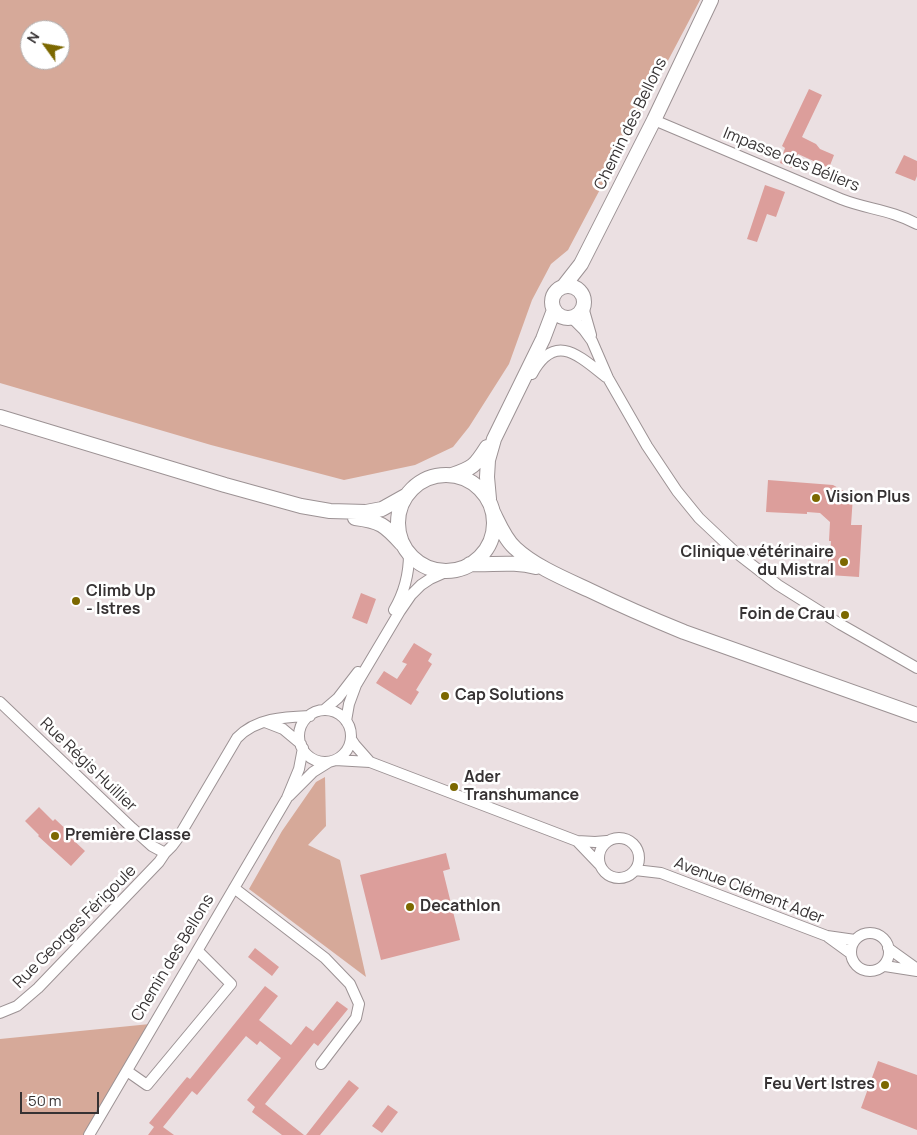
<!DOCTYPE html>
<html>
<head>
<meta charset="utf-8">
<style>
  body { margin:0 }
  #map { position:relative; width:917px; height:1135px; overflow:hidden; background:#ebe0e2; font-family:Manrope,sans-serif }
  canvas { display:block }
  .north { position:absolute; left:20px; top:20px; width:50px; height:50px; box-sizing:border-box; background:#fff; border:1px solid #afadad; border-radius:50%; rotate:302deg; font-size:14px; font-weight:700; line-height:20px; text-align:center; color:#363233 }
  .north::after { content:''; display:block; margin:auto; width:18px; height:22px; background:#7c6800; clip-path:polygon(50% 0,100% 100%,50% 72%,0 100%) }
  .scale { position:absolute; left:20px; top:1092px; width:79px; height:22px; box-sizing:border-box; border:2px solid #363233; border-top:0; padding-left:6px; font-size:15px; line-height:18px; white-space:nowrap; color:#363233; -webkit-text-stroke:4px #fff; paint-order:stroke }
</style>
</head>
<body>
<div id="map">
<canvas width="917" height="1135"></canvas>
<div class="north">N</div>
<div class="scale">50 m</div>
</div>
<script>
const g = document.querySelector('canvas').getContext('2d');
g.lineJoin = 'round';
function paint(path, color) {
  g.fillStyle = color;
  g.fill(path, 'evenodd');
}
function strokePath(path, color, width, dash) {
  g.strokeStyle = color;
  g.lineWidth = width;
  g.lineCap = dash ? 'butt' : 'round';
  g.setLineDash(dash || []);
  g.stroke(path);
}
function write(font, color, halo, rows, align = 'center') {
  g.font = font + ' Manrope,sans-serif';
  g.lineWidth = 5;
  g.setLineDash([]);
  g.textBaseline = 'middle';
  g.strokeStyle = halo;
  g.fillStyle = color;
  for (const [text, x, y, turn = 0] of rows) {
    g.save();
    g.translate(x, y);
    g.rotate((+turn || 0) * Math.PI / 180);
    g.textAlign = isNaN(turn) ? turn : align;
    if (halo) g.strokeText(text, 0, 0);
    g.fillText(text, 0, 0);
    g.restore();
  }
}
paint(new Path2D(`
  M0,0H700L568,250L551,264L532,300L509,364L469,427L453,447L415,465L344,480L211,445L0,383ZM30,30H60V60H30Z
  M325,777L326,826L308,845L340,860L366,977L249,889L282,831L316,782Z
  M150,1024L87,1135H0V1039Z`), '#d6a999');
paint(new Path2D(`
  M809,89L822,95L802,137L816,144L820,149L834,155L829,168L798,154L792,168L780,163L785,148L782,146Z
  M904,155L917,161V176L915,181L895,173Z
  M765,185L785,192L776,217L767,214L757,242L747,239Z
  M768,480L833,485L853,496L851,525H862L859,577L829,575V567H828V557H830L831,541H829L830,522L820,513L807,512V514L766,512Z
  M361,593L376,599L367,624L352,618Z
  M414,643L432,654L428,661L432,664L416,690L419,692L411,705L376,683L384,671L397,679L407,664L402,662Z
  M39,807L53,821L55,819L72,835L70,837L85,851L71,866L38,836L39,835L25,821Z
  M446,853L450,869L443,871L460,940L381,960L360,875Z
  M255,948L279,967L272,976L248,957Z
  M265,986L278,996L259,1020L291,1045L306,1026L313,1031L337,1001L348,1009L318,1046L314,1043L265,1104L304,1135H282L252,1112L255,1107L247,1100L281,1058L260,1041L257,1045L246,1036L197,1095L192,1091L163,1127L174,1135H148L154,1127L149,1123L187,1077L190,1079Z
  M878,1061L917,1075V1130L861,1108Z
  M349,1080L359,1088L320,1135H306Z
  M388,1105L398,1112L382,1133L372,1126Z`), '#dc9e9b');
const minor = new Path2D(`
  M654,120C716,146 778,173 841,199C866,209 892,210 917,224
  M583,307L591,335
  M571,317L584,330L592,341L608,378L647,446L677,491L699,518L734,551L778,585L840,624L917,668
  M532,374C555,332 578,355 606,377
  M394,610C404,593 409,574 409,554
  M0,702L132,828L152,846L165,853L172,846L178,838L237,738C256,718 284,717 310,716
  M324,710L338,698L358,672
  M299 736a26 26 0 1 1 52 0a26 26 0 1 1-52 0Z
  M346,721L349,704L356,685L400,611L411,595L421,585L430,579L448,571
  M265,722L283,729L301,744
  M351,739L355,745L370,762
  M335,760L370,762L577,841L595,842L607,841
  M289,796L313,772L329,762
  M599 858a20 20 0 1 1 40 0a20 20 0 1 1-40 0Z
  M577,841L599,864
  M635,870L661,873L827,936L855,940
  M234,888L325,958L350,984L359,1004L356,1018L321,1064
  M851 952a19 19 0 1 1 38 0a19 19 0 1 1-38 0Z
  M828,937L850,953
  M888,948L917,969
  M883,966H885L917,971
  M0,1013L17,1006L38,988L159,862L165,853
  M127,1071L147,1085L231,984L198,951
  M89,1135L287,798L299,769L303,748`);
const major = new Path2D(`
  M552 302a16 16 0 1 1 32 0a16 16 0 1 1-32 0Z
  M563,287L581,264L654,120L711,0
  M0,417L225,485L301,506L330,511L366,512L382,509L407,495
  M452,475C473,468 475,466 487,447
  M398 523a48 48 0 1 1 96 0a48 48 0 1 1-96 0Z
  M489,499L487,477L488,460L494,439L543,339L554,310
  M493,512C499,524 505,539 515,548C534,566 565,579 589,590C620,605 652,619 684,632L917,715
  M355,518C380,521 385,525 402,544
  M470,564C493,565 514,561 536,567`);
strokePath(minor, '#9c9294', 12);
strokePath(major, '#9c9294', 16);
strokePath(minor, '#fff', 10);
strokePath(major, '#fff', 14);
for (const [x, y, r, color] of [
  [816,498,5,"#7c6800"],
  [844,562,5,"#7c6800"],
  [76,601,5,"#7c6800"],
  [845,615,5,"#7c6800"],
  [445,696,5,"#7c6800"],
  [454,787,5,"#7c6800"],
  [55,836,5,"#7c6800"],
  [410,907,5,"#7c6800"],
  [885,1085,5,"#7c6800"]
]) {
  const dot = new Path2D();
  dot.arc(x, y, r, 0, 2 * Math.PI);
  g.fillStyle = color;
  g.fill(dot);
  strokePath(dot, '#fff', 2);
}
write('16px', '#363233', '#fff', [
  ["Chemin des Bellons",631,124,-64],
  ["Impasse des Béliers",791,160,22],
  ["Rue Régis Huillier",88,765,44],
  ["Avenue Clément Ader",749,891,21],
  ["Rue Georges Férigoule",75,927,-45],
  ["Chemin des Bellons",173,958,-59]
]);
write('bold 16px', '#363233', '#fff', [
  ["Vision Plus",826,498],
  ["Clinique vétérinaire",834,553,"right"],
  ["du Mistral",834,571,"right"],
  ["Climb Up",86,592],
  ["- Istres",86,610],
  ["Foin de Crau",835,615,"right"],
  ["Cap Solutions",455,696],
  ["Ader",464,778],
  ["Transhumance",464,796],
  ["Première Classe",65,836],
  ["Decathlon",420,907],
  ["Feu Vert Istres",875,1085,"right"]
], 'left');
</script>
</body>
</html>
